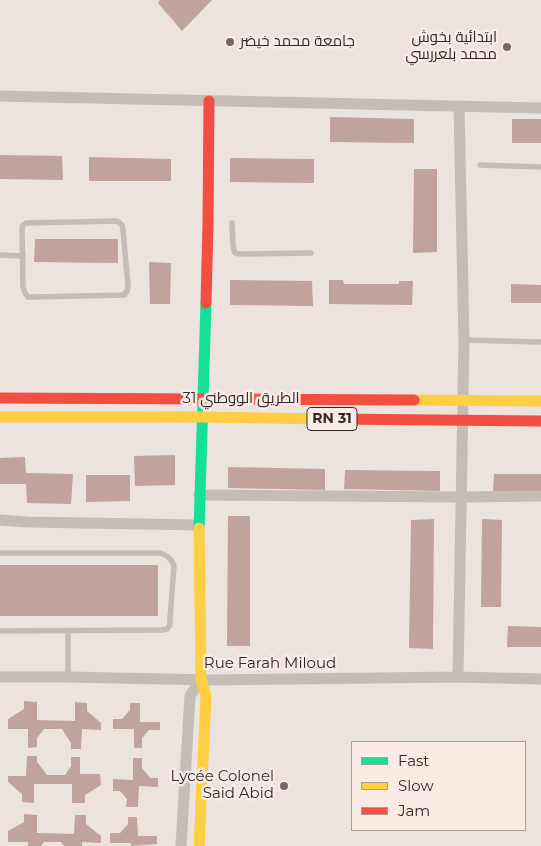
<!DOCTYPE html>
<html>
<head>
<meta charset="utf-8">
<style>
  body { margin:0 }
  #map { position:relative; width:541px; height:846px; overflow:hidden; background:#ece2de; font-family:Montserrat,sans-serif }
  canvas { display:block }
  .legend { position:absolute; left:351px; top:741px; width:175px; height:90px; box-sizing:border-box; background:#faebe4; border:1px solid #ab9d98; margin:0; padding:6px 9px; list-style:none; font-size:15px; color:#352726 }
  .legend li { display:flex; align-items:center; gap:10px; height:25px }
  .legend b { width:25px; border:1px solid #ab9d98 }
</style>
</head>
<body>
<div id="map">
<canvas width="541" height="846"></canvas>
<ul class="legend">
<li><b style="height:6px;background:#16e098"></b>Fast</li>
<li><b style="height:6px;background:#ffcf43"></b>Slow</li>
<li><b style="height:6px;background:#f24e42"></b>Jam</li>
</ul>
</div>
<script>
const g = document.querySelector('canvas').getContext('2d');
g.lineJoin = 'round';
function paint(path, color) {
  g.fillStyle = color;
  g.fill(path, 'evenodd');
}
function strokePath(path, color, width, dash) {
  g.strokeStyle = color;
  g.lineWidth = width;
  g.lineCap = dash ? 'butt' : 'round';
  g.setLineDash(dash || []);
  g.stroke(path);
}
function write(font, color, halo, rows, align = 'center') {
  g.font = font + ' Montserrat,Cairo,sans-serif';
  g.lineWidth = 5;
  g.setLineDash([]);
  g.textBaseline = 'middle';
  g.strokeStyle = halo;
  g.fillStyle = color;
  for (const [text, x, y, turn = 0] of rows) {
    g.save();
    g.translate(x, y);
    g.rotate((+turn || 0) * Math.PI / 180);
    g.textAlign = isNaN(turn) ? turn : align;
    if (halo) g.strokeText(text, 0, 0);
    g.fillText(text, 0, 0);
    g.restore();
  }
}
paint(new Path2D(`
  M160,0H212L182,31L158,3Z
  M330,117L414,119V143L330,142Z
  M512,119H541V143H512Z
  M0,155L62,156L63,180L0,179Z
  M89,157L171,159V181H89Z
  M230,158L314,159V183L230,182Z
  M414,169H437V252L413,253Z
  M35,239H118V263L34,262Z
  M149,262L171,263L170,304H150Z
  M230,280L312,281L313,306L230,305Z
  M329,280H343L344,284H399V281H413L412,305L329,304Z
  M511,284L541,285V303H511Z
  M175,455V485L135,486L134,456Z
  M25,457L26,473L73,474L71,504L27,503L26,484H0V458Z
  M228,467L325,469V490L228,488Z
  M345,470L440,471V491L344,489Z
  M494,474H541V493L493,492Z
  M86,475H130V501L86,502Z
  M228,516H250V646H227Z
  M434,519L433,649L409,648L411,520Z
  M482,519L502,520L501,607H481Z
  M0,565H158V616H0Z
  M508,626L541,627V647H507Z
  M24,701L37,702V720L75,721V702L87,703V711L101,723V730L82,729L81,749H71V743L62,729H44L37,738V747L28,748V729H8V719L24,709Z
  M130,703H140V722H160V730H149L142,738V748H134V729H113V719H122L130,710Z
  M27,756H37V762L47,775H65L71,766V757H80V774H100L101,785L85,795V803H72V784H34V803L22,802V794L8,782V776H26Z
  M133,758H142V768L150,778H158V787L139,786L138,807H126L127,799L120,791H113V779L133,780Z
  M24,814L37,815V833L74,834L75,815H86V824L101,836V843L82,842V846H64L61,842H44L41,846H28V842H8V831L24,822Z
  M128,817H137L138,836H157V844L131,846V843H110V833H120L128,824Z`), '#c0a29f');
strokePath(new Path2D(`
  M480,165L541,167
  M117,221L122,225L123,230L128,286L127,291L124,295L33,297H28L25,293L23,287L22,229L23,225L26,223Z
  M232,223L233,246L235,253L240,254L311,253
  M0,255L23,256
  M464,340L541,342
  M0,553H160C168,556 171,558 174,566L170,619V625L167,629L162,630L0,631
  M68,677V631`), '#c5bbb7', 5.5);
strokePath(new Path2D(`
  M0,96L541,108
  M199,495L461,497L541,496
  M0,520L28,522L199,525
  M0,677H68L211,680L458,677L541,679
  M458,677L464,340L459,107
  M181,846L190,696L201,679`), '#c5bbb7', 11);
strokePath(new Path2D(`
  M199,528L206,303`), '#16e098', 11);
strokePath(new Path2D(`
  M414,400L541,401
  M0,417H202L330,419
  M199,846L206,697L201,679L199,528`), '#ffcf43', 11);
strokePath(new Path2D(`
  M206,303L208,224L209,101
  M0,398L414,400
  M330,419L541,421`), '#f24e42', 11);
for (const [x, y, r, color] of [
  [230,42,5,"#756866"],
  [507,47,5,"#756866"],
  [284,786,5,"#756866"]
]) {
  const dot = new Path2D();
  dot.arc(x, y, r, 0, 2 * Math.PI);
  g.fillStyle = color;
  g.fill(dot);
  strokePath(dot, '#faebe4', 2);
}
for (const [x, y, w] of [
  [332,419,50]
]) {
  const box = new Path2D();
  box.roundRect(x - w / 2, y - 11.5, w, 23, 4);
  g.fillStyle = '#faebe4';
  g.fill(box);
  strokePath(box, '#352726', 1);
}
write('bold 14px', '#352726', null, [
  ["RN 31",332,419]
]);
write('15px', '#352726', '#faebe4', [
  ["ابتدائية بخوش",497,38],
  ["محمد بلعررسي",497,55],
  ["جامعة محمد خيضر",240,42,"left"],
  ["Lycée Colonel",274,777],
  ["Said Abid",274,794]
], 'right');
write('15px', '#352726', '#faebe4', [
  ["الطريق الووطني 31",241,399],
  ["Rue Farah Miloud",270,664]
]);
</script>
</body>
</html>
